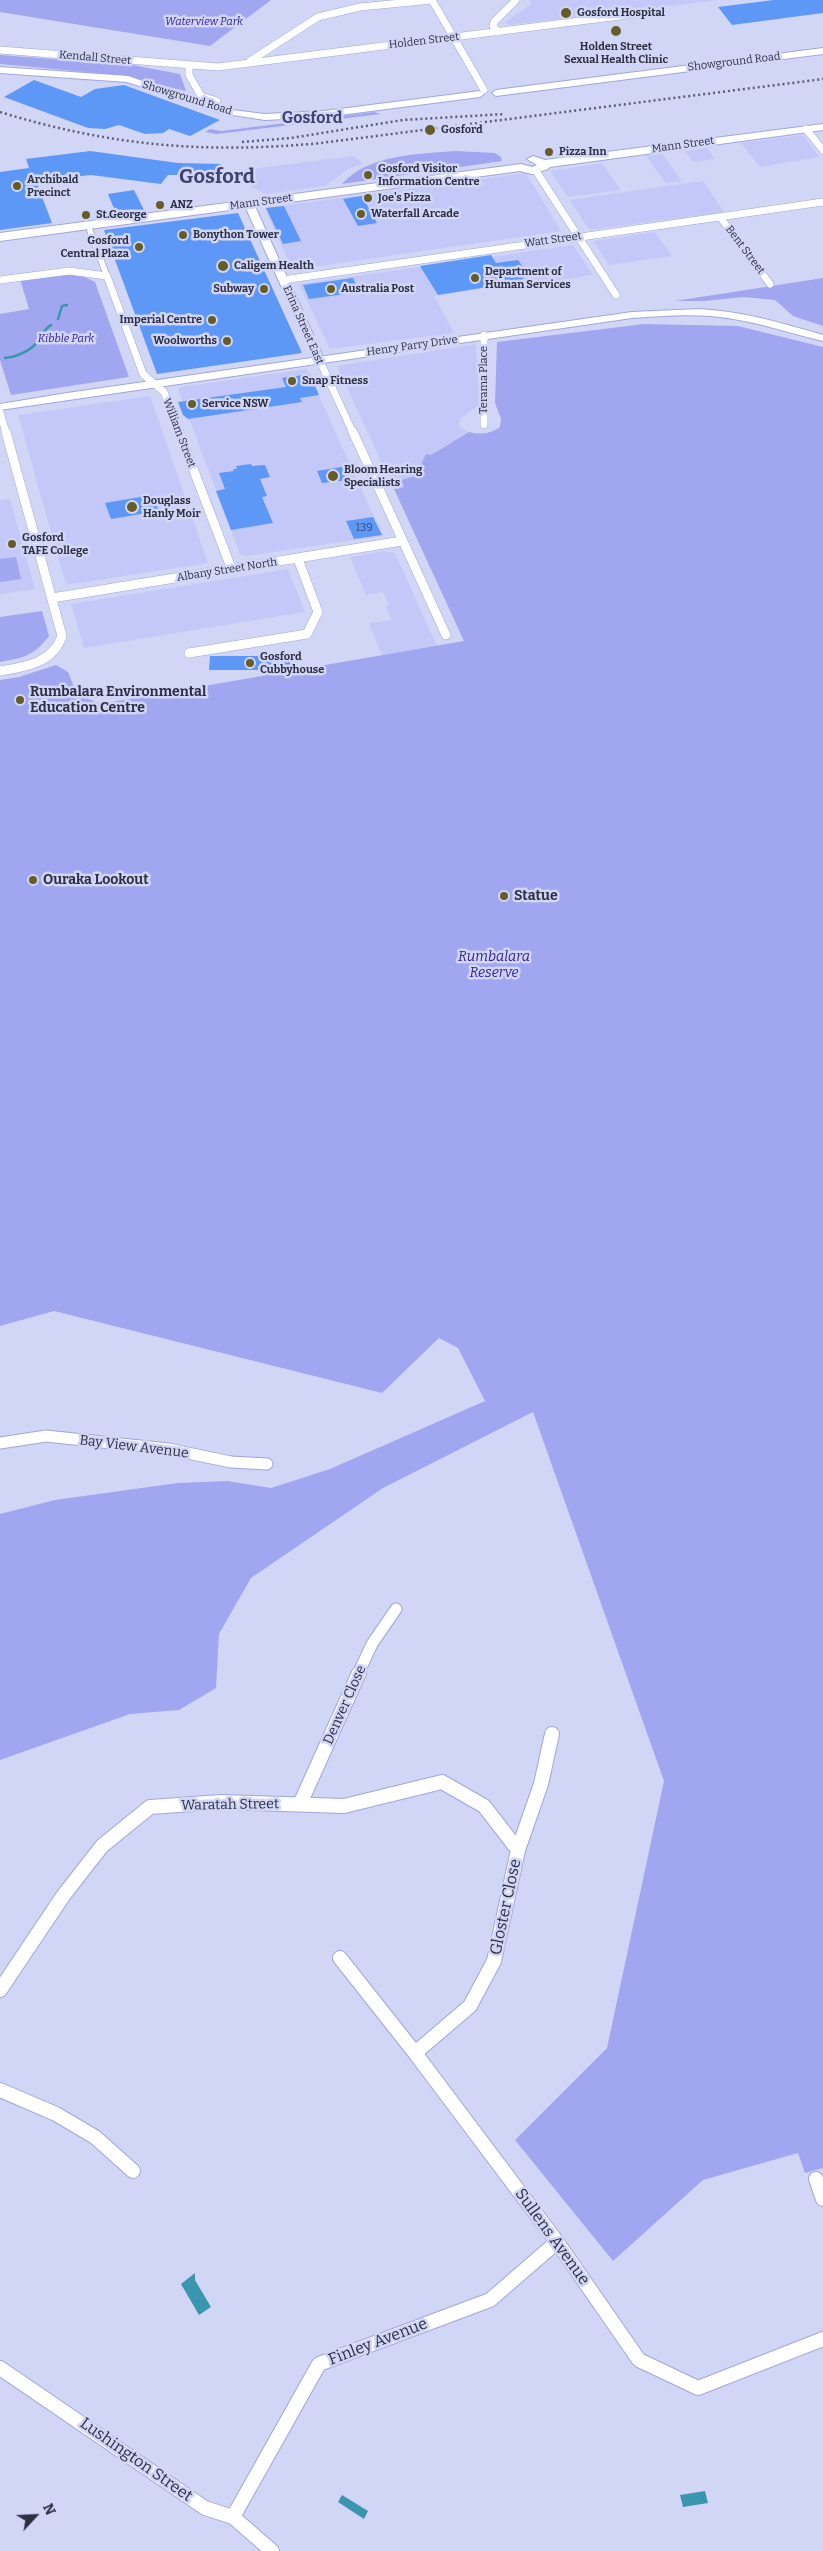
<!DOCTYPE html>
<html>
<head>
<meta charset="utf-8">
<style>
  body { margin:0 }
  #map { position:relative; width:823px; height:2551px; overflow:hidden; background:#d2d6f6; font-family:Bitter,serif }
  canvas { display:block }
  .north { position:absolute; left:10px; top:2491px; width:50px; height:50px; -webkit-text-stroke:4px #d2d6f6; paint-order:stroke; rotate:65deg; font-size:14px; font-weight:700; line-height:20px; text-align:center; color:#2d2f43 }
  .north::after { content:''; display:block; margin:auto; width:18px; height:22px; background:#2d2f43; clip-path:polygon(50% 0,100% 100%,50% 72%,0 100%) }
</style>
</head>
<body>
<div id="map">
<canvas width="823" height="2551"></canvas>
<div class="north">N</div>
</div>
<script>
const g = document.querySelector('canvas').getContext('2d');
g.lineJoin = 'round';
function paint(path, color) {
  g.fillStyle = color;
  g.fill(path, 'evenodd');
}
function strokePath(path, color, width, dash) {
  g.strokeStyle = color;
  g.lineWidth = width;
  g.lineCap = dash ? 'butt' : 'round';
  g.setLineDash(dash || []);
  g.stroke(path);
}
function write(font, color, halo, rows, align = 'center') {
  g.font = font + ' Bitter,serif';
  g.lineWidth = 5;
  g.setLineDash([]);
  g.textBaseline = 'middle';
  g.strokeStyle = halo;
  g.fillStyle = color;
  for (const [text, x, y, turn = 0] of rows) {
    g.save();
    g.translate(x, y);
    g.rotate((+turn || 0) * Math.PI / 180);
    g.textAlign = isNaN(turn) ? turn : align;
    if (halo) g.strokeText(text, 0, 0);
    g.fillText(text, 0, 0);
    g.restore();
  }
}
paint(new Path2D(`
  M529,0H720L509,25L505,22L531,4Z
  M803,135L819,157L760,167L741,143Z
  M707,148L715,159L693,162L685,151Z
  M662,154L682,181L666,183L646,156Z
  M354,156L363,164L350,168L325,186L266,194L252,187L244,170Z
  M602,163L621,190L568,197L550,171Z
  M526,173L561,231L292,270L265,208Z
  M703,181L724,212L589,230L570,200Z
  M655,232L672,256L609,265L593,241Z
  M573,245L593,275L533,284L531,280L434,296L454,333L330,349L299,284Z
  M476,344L479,405L460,419L459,427L469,432L431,455H426L416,477L401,480L404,487L394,489L337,366Z
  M305,369L307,370L383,536L246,556L240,554L178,389L181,387Z
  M150,396L208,563L66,585L18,415Z
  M10,499L35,589L0,594V500Z
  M384,551L395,553L437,646L382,655L369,623L391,620L386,606L389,605L383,592L366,595L350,557Z
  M288,569L305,612L84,648L71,604Z`), '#c3c8f9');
paint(new Path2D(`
  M0,0H271L210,46L0,12Z
  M0,55L132,65L180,74L186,91L108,74L0,64Z
  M374,112L381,114L217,134L205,132L210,129L221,131Z
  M456,151L495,153L501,157L502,161L342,184C368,154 420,154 456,151Z
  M76,273L95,282L129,377L11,395L0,360V314L29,309L20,279Z
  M823,278V326L793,316L775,300L744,297L704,301H675Z
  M644,324L738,326L823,347V2168L805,2173L798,2153L703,2180L613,2261L515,2140L607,2048L664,1781L533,1412L383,1488L251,1578L219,1634L216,1688L179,1710L130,1714L0,1760V1514L55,1500L178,1483L227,1481L271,1488L330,1469L485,1401L458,1348L439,1338L382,1393L54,1311L0,1326V680L19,677L56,665L68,672L77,694L100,704L464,641L394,489L404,487L401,480L416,476L426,454L431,455L469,432C481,435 490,434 500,427L501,419L495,403L497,342Z
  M16,557L21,579L0,582V559Z
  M42,611L49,636C34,656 23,658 0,662V617Z`), '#a0a7f0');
paint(new Path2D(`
  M195,2273V2280L211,2307L199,2315L181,2284Z
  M705,2491L708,2503L683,2507L680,2495Z
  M342,2495L368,2511L364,2519L338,2502Z`), '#3a95ae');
strokePath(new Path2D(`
  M58,319L62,306L67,305
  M5,358C17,357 32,350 39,340C44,333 43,330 51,325`), '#3a95ae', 2.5);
paint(new Path2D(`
  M774,0H823V13L732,25L718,7Z
  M34,80L81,97L95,89L124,85L220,120L190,136L169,129L163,133L145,134L119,125L105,129L88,128L4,97Z
  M90,151L178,163L221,164L228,175H168L161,184L91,175L36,181L52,223L0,230V172L29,168L26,159Z
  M134,190L145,212L117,216L108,194Z
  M362,196L377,223L358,226L343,199Z
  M284,206L301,241L283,244L266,208Z
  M238,213L302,353L157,374L104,230Z
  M491,255L496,263L518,260L528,274L519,282L438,295L420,266Z
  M353,278L360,292L309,299L303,285Z
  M310,374L319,395L300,398L302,402L188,419L183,415L178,402L286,387L282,378Z
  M251,464L252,466L265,465L270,477L260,479L267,496L262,497L273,523L231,530L216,491L225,489L219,473L234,471L233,469H237L236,466Z
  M342,467L348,480L322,483L317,471Z
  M152,495L159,511L111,519L105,503Z
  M373,517L382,535L354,539L346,521Z
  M210,656H291L289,670H209Z`), '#5d98f7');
const pedestrian = new Path2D(`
  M90,231L107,276`);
const minorFar3 = new Path2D(`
  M432,0L484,90
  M498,32L493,26L494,22L516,0
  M0,50L218,67L659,11
  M250,61L318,17L360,7L432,0
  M189,66V75L201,96L217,101
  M806,129L823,150
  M536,171L616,295
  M720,217L770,284
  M0,280L69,271L107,276L143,374L164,392L180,433
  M283,280L823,202
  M484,335V425
  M319,359L353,433
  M0,412L6,433`);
const minorFar2 = new Path2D(`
  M179,432L232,570
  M353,432L446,635
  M52,598L402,541
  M189,653L307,634L318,612L298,559
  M0,671C25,667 53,663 62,636L6,432`);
const minorFar1 = new Path2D(`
  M0,1443L46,1436L168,1449L231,1462L267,1464
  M358,1674L372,1644L396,1609`);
const minor = new Path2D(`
  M300,1804L359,1673
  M340,1958L415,2053L557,2242L639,2360L698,2388L823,2339
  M0,1990L63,1896L102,1846L150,1807L221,1802L344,1806L442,1782L484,1806L518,1850
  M415,2053L470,2006L494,1961L518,1850L541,1784L552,1734
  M0,2090L56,2114L95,2137L133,2171
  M816,2179L823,2199
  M0,2368L205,2508L233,2517L272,2551
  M233,2517L319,2364L490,2300L557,2242`);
const tertiary = new Path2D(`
  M823,48V54L496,96L492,93L496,90Z
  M0,67L128,76L224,109L265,114L324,111L480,91L484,94L480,97L324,117L265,120L220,113L127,82L0,73Z
  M246,202L254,204L324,359L323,361L314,359L244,204Z`);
const secondary = new Path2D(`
  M699,309C742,311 782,323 823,335V341C785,332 749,319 710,316C684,314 658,316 632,318L0,410V404L67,393L632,312Z`);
const primary = new Path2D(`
  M823,124V130L550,167L548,169L532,174L520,171L0,241V233L521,164L532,167L537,165L527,159L533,156L545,160Z`);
strokePath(pedestrian, '#a0a6d9', 7);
strokePath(minorFar3, '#a0a6d9', 8);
strokePath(minorFar2, '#a0a6d9', 10);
strokePath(minorFar1, '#a0a6d9', 13);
strokePath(minor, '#a0a6d9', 16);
strokePath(tertiary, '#a0a6d9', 2);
strokePath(secondary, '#a0a6d9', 2);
strokePath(primary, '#a0a6d9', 2);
strokePath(pedestrian, '#fff', 5.5);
strokePath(minorFar3, '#fff', 7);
strokePath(minorFar2, '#fff', 9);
strokePath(minorFar1, '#fff', 11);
strokePath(minor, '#fff', 14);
paint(tertiary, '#fff');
paint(secondary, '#fff');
paint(primary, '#fff');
strokePath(new Path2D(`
  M0,112C111,146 205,154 321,143L823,79
  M242,142L291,138L403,120L505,114`), '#5b5d75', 2.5, [2, 3]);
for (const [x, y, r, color] of [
  [566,13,6,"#655c28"],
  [616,31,6,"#655c28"],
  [430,130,6,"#655c28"],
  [549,152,5,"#655c28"],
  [368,175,5,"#655c28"],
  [17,186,5,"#655c28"],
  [368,198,5,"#655c28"],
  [160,205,5,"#655c28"],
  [361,214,5,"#655c28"],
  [86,215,5,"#655c28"],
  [183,235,5,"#655c28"],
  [139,247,5,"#655c28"],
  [223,266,6,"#655c28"],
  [475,278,5,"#655c28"],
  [264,289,5,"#655c28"],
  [331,289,5,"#655c28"],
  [212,320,5,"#655c28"],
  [227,341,5,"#655c28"],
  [292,381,5,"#655c28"],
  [192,404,5,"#655c28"],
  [333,476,6,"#655c28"],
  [132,507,6,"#655c28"],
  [12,544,5,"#655c28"],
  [250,663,5,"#655c28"],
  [20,700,5,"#655c28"],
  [33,880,5,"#655c28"],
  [504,896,5,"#655c28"]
]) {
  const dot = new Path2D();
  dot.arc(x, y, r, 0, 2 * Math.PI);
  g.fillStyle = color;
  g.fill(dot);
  strokePath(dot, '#d2d6f6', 2);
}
write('bold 11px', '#2d2f43', '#d2d6f6', [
  ["Gosford Hospital",577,13],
  ["Holden Street",616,47,"center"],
  ["Sexual Health Clinic",616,60,"center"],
  ["Gosford",441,130],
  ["Pizza Inn",559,152],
  ["Gosford Visitor",378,169],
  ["Information Centre",378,182],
  ["Archibald",27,180],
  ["Precinct",27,193],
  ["Joe's Pizza",378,198],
  ["ANZ",170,205],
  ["Waterfall Arcade",371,214],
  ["St.George",96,215],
  ["Bonython Tower",193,235],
  ["Gosford",129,241,"right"],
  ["Central Plaza",129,254,"right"],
  ["Caligem Health",234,266],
  ["Department of",485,272],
  ["Human Services",485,285],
  ["Subway",254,289,"right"],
  ["Australia Post",341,289],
  ["Imperial Centre",202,320,"right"],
  ["Woolworths",217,341,"right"],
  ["Snap Fitness",302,381],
  ["Service NSW",202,404],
  ["Bloom Hearing",344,470],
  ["Specialists",344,483],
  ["Douglass",143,501],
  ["Hanly Moir",143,514],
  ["Gosford",22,538],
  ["TAFE College",22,551],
  ["Gosford",260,657],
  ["Cubbyhouse",260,670]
], 'left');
write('italic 11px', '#34209a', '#d2d6f6', [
  ["Waterview Park",204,22],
  ["Kibble Park",66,339]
]);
write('11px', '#2d2f43', '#d2d6f6', [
  ["Holden Street",424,41,-7],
  ["Kendall Street",95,58,5],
  ["Showground Road",734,62,-7],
  ["Showground Road",187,98,17],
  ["Mann Street",683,145,-8],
  ["Mann Street",261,202,-8],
  ["Watt Street",553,240,-8],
  ["Bent Street",745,250,53],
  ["Erina Street East",303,325,66],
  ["Henry Parry Drive",412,346,-8],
  ["Terama Place",484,380,-90],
  ["William Street",179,433,69],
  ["Albany Street North",227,570,-9]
]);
write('11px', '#394970', null, [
  ["139",364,528]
]);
write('bold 14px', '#2d2f43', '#d2d6f6', [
  ["Rumbalara Environmental",30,692],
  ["Education Centre",30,708],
  ["Ouraka Lookout",43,880],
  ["Statue",514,896]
], 'left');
write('italic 14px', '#34209a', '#d2d6f6', [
  ["Rumbalara",494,957],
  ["Reserve",494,973]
]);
write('14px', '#2d2f43', '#d2d6f6', [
  ["Bay View Avenue",134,1447,7],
  ["Denver Close",345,1705,-66],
  ["Waratah Street",230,1805,-1]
]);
write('bold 16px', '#3f426e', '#d2d6f6', [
  ["Gosford",312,119]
]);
write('16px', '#2d2f43', '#d2d6f6', [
  ["Gloster Close",506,1907,-78],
  ["Sullens Avenue",552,2237,54],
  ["Finley Avenue",378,2342,-21],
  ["Lushington Street",136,2460,35]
]);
write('bold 20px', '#3f426e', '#d2d6f6', [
  ["Gosford",217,177]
]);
</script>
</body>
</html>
